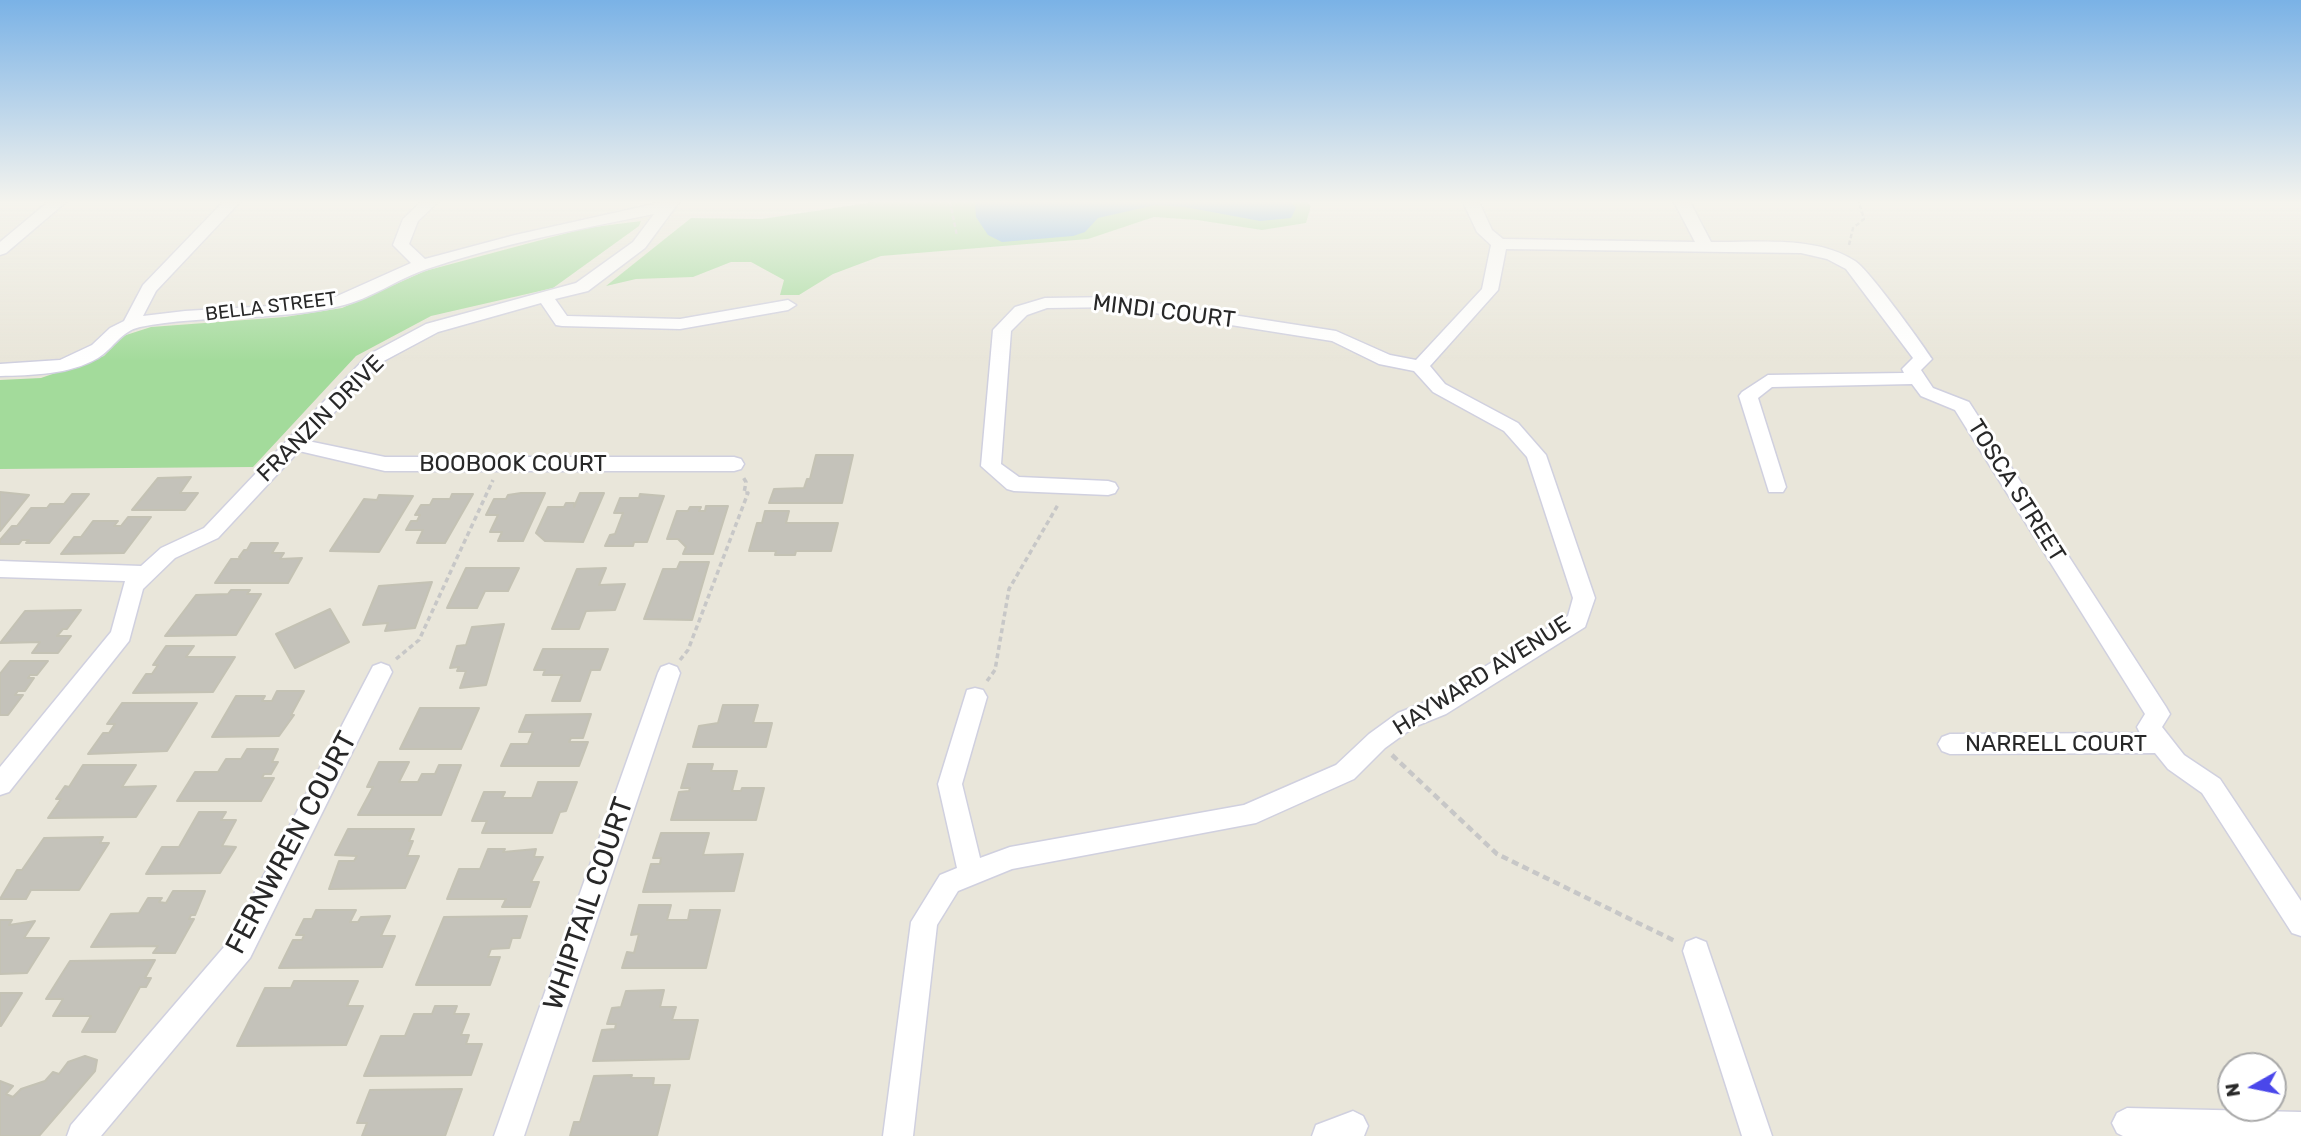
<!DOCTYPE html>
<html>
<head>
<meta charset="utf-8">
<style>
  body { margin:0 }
  #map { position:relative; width:2301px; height:1136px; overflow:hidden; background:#e9e6da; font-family:Rubik,sans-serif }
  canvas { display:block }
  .north { position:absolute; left:2217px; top:1052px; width:70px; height:70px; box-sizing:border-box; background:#fff; border:2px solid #a9a9a9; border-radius:50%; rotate:261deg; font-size:19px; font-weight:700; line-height:28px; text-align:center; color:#282828 }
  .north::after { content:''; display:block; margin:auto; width:24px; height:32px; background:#4a47ea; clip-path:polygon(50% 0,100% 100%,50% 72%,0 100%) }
</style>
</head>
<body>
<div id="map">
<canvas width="2301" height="1136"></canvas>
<div class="north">N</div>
</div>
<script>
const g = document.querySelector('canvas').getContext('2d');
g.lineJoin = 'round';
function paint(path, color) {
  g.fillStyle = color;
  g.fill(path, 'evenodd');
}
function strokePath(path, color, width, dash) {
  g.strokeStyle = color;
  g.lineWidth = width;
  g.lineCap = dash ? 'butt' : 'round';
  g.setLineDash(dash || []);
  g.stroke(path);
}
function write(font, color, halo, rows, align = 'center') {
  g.font = font + ' Rubik,sans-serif';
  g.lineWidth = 6;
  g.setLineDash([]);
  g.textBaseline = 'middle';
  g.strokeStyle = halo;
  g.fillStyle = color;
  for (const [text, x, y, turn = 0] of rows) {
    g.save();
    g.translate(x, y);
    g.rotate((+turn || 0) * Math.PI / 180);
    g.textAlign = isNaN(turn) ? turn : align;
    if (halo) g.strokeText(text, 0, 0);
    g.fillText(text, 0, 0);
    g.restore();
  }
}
paint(new Path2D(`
  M874,202H1307L1311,206L1306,223L1262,230L1197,220L1154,217L1088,239L881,256L833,274L799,295H780L784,280L751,262H731L693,277L636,279L606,286L691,218L762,219Z
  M641,221L639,226L553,288L431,316L356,356L253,467L0,469V380L41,378L104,356L123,336L151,327L285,317L342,308L425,271L586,228Z`), '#a3db9b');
paint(new Path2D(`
  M975,202H1291L1296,208L1291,218L1260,221L1185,207L1155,205L1098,218L1085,232L1073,236L1002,242L988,235L976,217Z`), '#75afe3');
const building = new Path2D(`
  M816,455H853L842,503H769L774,489L804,488L807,479H810Z
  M191,477L180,493H198L185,510H132L158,478Z
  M0,492L29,495L0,531Z
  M521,493H545L523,541H498L502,532H490L498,515H486L494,499H506L508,495Z
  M580,493H604L583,542L545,541L536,533L548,507H564L566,503H574V507Z
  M72,494H89L49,543H26L29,540H22L19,544H0V540L12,526H17L31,508H47L50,504H64Z
  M452,494H473L445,543H417L423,530H406L411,521H417L420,515H415L421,505H430L433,499H450Z
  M640,494L664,496L647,542H634L633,546H605L610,535L615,534L623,513H614L620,498H639Z
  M379,495L413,496L379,552L330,551L364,499L377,500Z
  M706,506H728L713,554H683L686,547L678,539H667L677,511H688L690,507H701L699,511H705Z
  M765,511H789L786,523H838L831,551H796L795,555H775L776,551H749L757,523H762Z
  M128,517H151L124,553L61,554L74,537H81L93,521H118L114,526H121Z
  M251,543H278L272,553H284L280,559L302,558L288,583H215L231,559H241L239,557L244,550H247Z
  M680,562H709L692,620L644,619L663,569H677Z
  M466,568H519L508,591H485L477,608H447Z
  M606,568L599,585L625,584L615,610L586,611L579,629H552L577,569Z
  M432,582L415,628L385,631L388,623L363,625L379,586Z
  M231,590H250L247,594H261L236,635L165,636L196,595L228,594Z
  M330,609L349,642L295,668L276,634Z
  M81,610L67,629H63L57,636H71L58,653H32L40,642L0,643L25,611Z
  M504,624L486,685L460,688L466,671H457L459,667L450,668L457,646L466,645L472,627Z
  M166,646H194L186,657H235L213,692L133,693L146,674H152L158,665H153Z
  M543,649H608L600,670H591L580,701H552L562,675H543L545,670H534Z
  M10,661H48L37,675H30L28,678H34L25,691H18L15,695H23L8,715H0V674Z
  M277,691H304L291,715H294L279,736L212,737L236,696H265L262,701H272Z
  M122,703H197L167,751L88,754L103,733H109L115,724H107Z
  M723,705H758L753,723H772L766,747H693L699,726L718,723Z
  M420,708H479L461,749H400Z
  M591,714L583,738H571L569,742H588L579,766H501L511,744H528L533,732H519L526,715Z
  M247,749H278L272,762H278L271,774H264L262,778H274L261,801H177L195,772H218L226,759H241Z
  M379,762H409L399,782H418L422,774H435L439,765H461L441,815H358L373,787H367Z
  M688,764H713L711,771H737L732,791H741L742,788H764L756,820H671L679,792L689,791L690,788H681Z
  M83,765H136L122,787L156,786L136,817L48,818L61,799H56L65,786L69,787Z
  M538,782H577L566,811L560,812L552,833H482L487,821H472L484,792H505L502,798H532Z
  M199,812H226L221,820H236L222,846L236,847L220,873L146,874L162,847H179Z
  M348,829H414L409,841H413L407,856H419L405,888L329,889L339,861H354L357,856L335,855Z
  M661,833H709L703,855L743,854L734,891L643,892L651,864H660L661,858H653Z
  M103,837L100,843H109L79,890H31L26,899H0L17,870H22L44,838Z
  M488,849H505L503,852L536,849L534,857H543L531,882H539L530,907H502L506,899H447L459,869H480Z
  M173,891H205L195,915H191L189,919H194L175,953H153L158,946L91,947L111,914L139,913L148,898H162L159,902L166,903Z
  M639,905H671L667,920H688L690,910H720L706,968H622L627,952L634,953L639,934L631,935Z
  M316,910H356L350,922H358L361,917L390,916L381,936H395L382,967L279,968L293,940H302L304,935H296L304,919H312Z
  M527,916L520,938H512L509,948L491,949L488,957H500L490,985H416L444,917Z
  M0,920H12L9,925L35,921L24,938H49L27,973L0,974Z
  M155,960L145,978H151L146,987H140L115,1032H82L91,1016H53L63,999H46L70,961Z
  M294,981H358L347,1006H363L346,1045L237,1046L265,988H291Z
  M664,990L660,1007H676L672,1020H698L689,1059L593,1061L602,1030L615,1029L616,1024H607L612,1008L621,1007L626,991Z
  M0,993H22L1,1026H0Z
  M435,1006H457L454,1014H469L461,1035H469L466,1044H482L471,1075L364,1076L381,1036H405L414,1014H432Z
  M85,1056L97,1060L95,1071L39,1136H0V1081L13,1086L6,1094L13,1097L21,1089L45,1081L53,1072L59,1074L68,1062Z
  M632,1075L631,1078H654L653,1085H670L657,1136H570L574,1122H580L594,1076Z
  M462,1089L445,1136H362L367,1123H357L370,1090Z`);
paint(building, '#c4c2ba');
strokePath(building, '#c4c2b4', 2);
const minor = new Path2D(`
  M48,202H66L6,253L0,255V242Z
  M223,202H240L156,291L143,316L185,311L287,305L335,297L411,263L393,245L403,219L421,202H438L418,221L409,244L425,259L515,235L663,202H679L645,248L588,291L555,299L567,316L680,319L788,300L796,305L788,310L680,329L562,326L556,325L541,303L438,332L380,363L308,441L385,457H734L741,459L744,464L741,469L734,471H385L299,451L218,538L175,558L143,589L129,641L9,792L0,795V767L111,632L125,581L0,577V561L141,566L161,548L204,528L368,355L426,324L576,283L633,242L654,214C578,229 501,244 427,269C397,279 371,299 340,306C275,322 206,314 140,327C121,331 114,348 98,358C69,375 32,375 0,376V364L60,360L92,345L110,328L124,321L143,285Z
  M1463,202H1479L1492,230L1503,239L1695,242L1674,202H1690L1711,242C1757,243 1814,235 1855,261C1869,270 1920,341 1932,359L1921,370L1933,388L1969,402L2166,707L2170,714L2162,727L2184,755L2220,779L2301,901V936L2292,933L2202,793L2168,769L2155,753L1950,754L1942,751L1938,744L1942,737L1950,734L2140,733L2137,727L2145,714L1955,410L1921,396L1912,384L1772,387L1758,398L1786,487L1783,492H1769L1739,396L1742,392L1768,375L1904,373L1902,369L1913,358L1846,269L1827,259L1801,253L1506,249L1498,290L1430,366L1445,384L1518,423L1546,455L1595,598L1585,627L1446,714L1414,727L1385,748L1354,779L1256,823L1012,869L958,891L937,925L913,1136H883L911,922L940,875L957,868L938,784L967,690L975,688L983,690L987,697L962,784L980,858L1010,847L1244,805L1336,765L1369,734L1398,713L1430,700L1568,616L1573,598L1527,457L1504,431L1433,392L1414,371L1379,364L1332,341L1117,307L1047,308L1027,315L1011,331L1001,464L1019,477L1108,481L1115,483L1118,488L1115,493L1108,495L1014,491L1007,489L981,466L993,330L1015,307L1045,298L1117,297L1336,331L1390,355L1416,360L1482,289L1491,245L1477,232Z
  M381,663L389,666L392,672L250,958L101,1136H67L71,1125L230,940L373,666Z
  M669,664L677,667L680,673L524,1136H494L658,673L661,667Z
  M1696,938L1706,942L1709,951L1772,1136H1742L1683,951L1686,942Z
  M2127,1108L2301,1112V1136H2123L2117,1133L2112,1123L2117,1113Z
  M1353,1111L1363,1116L1368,1126L1364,1136H1312L1316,1125Z`);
strokePath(minor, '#d0d0df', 3);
strokePath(new Path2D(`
  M950,202L957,236
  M1849,245L1853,228L1864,219L1859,202`), '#c7c7c7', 2.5, [4.5, 2.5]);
strokePath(new Path2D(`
  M396,659L419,640L493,480
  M680,660L688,650L748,493H744L746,482L743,477
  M987,681L995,670L1009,589L1059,503`), '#c7c7c7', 3.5, [5, 3.5]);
strokePath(new Path2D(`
  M1392,755L1497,854L1675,941`), '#c7c7c7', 4.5, [7, 4.5]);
paint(minor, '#fff');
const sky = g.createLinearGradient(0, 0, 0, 361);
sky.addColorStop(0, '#7ab2e6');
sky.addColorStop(0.56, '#f5f4ee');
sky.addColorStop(1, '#f5f4ee00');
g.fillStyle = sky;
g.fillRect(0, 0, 2301, 361);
write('19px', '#282828', '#fff', [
  ["BELLA STREET",271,307,-7]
]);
write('23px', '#282828', '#fff', [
  ["MINDI COURT",1164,312,7],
  ["FRANZIN DRIVE",321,419,-45],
  ["BOOBOOK COURT",513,464],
  ["TOSCA STREET",2016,491,58],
  ["HAYWARD AVENUE",1482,676,-32],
  ["NARRELL COURT",2056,744]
]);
write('28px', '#282828', '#fff', [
  ["FERNWREN COURT",292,843,-62],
  ["WHIPTAIL COURT",589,904,-71]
]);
</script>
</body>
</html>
